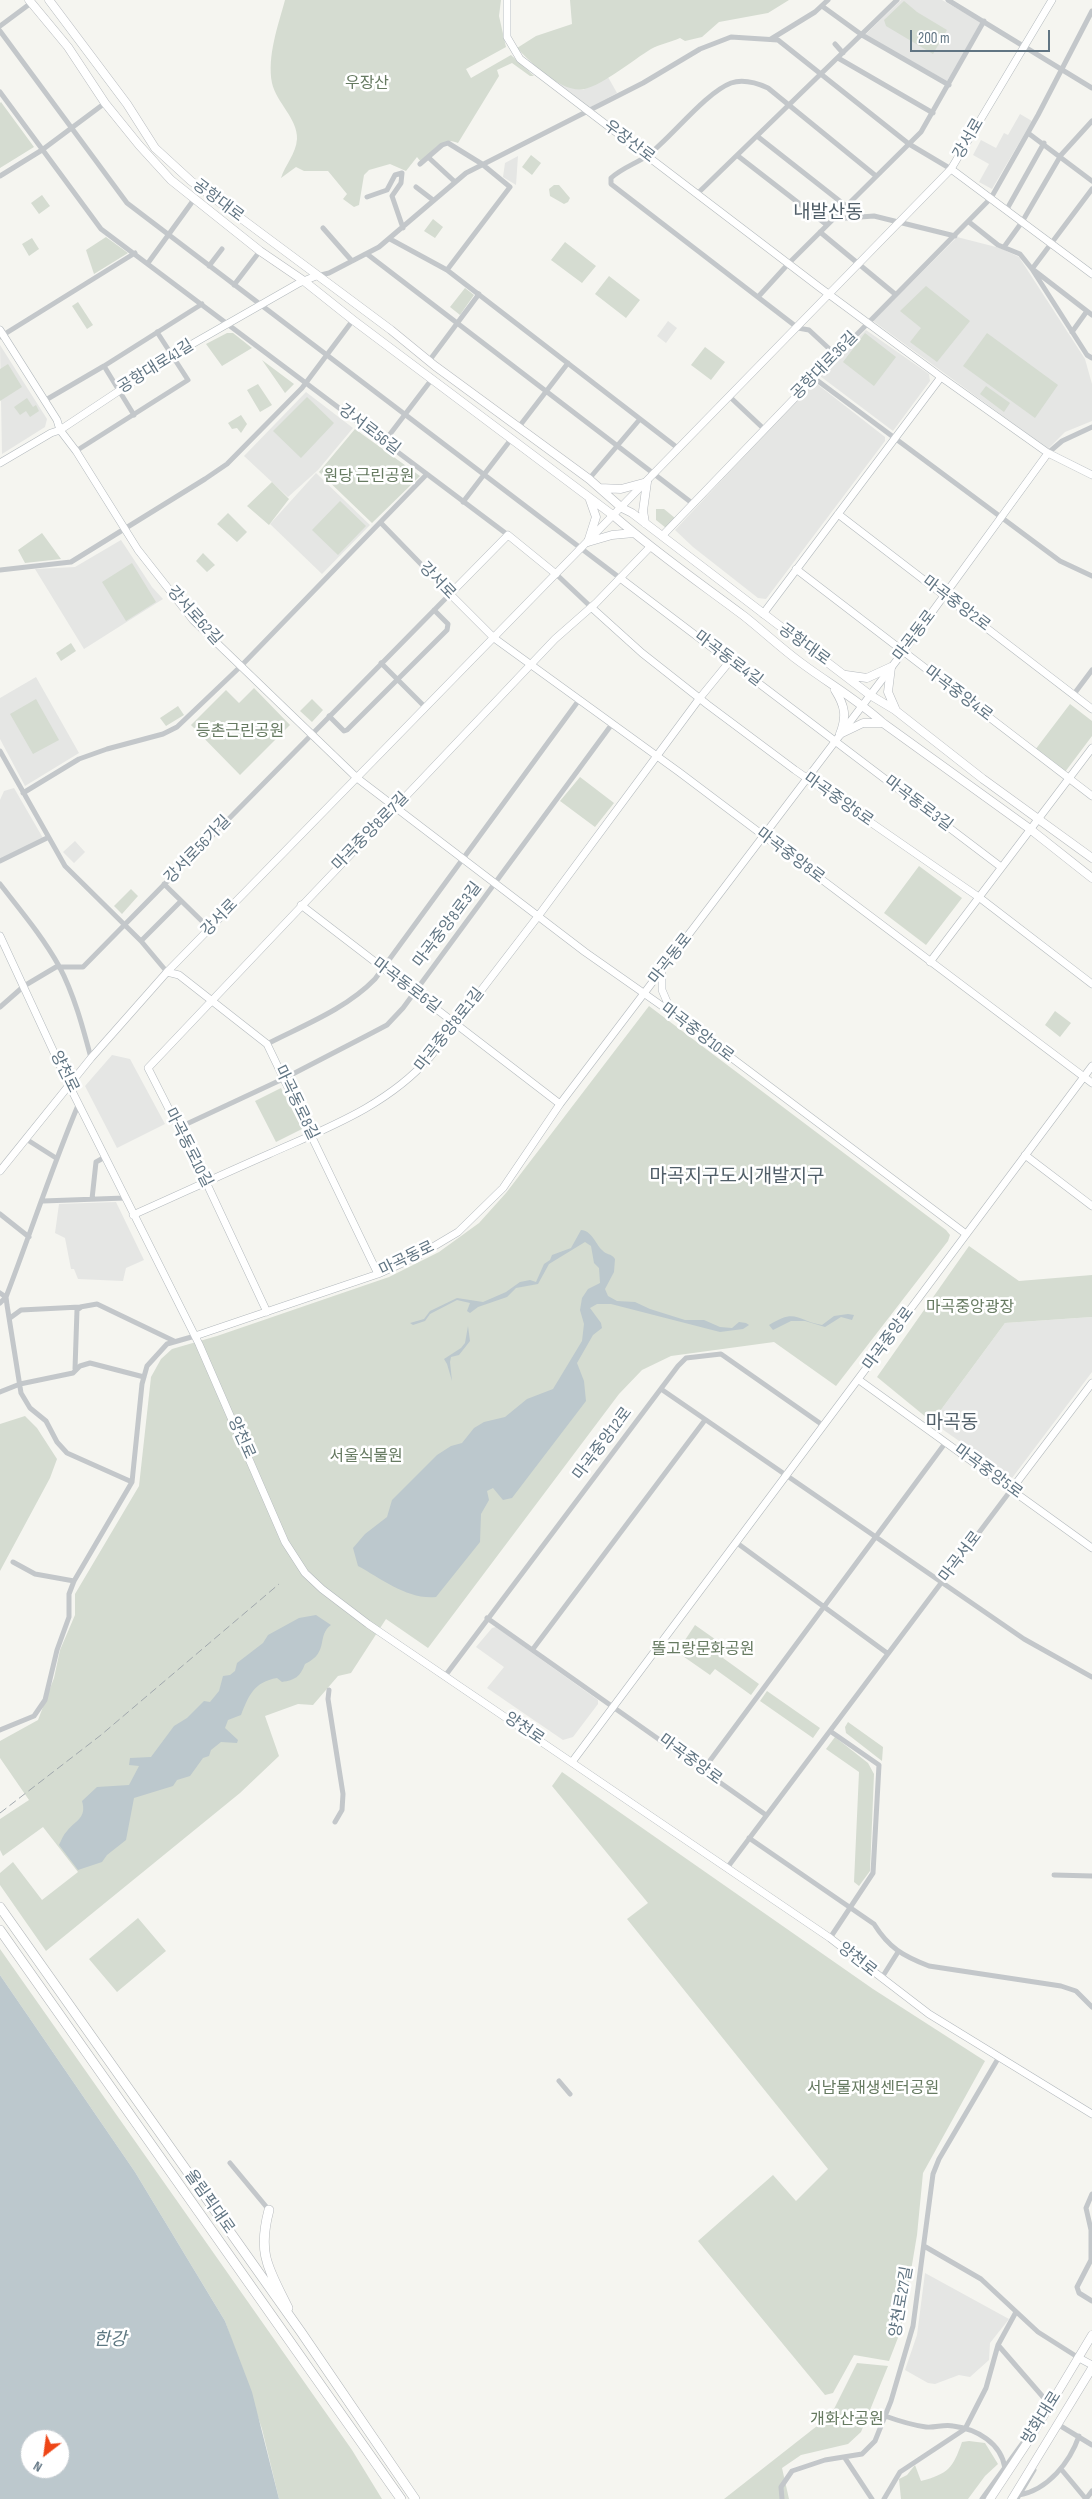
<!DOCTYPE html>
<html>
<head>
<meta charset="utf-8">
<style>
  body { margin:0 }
  #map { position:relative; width:1092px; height:2499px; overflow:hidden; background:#f5f5f0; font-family:"Sofia Sans Condensed",sans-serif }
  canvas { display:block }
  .north { position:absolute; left:20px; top:2429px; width:50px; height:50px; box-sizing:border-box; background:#fff; border:1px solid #c0c8cd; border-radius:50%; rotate:210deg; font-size:14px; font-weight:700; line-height:20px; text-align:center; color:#617583 }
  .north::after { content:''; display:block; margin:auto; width:18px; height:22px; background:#ee4617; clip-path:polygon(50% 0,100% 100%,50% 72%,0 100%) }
  .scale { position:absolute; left:910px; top:30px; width:140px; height:22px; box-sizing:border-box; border:2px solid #617583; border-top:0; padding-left:6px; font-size:15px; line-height:18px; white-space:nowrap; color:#617583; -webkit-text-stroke:4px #fff; paint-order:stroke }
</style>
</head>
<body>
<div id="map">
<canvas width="1092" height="2499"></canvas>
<div class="north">N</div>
<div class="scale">200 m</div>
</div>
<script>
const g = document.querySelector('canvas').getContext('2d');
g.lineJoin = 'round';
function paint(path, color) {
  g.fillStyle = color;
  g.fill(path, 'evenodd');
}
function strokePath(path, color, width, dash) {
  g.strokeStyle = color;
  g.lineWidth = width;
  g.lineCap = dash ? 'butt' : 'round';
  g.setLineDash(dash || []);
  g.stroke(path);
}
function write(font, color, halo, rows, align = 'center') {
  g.font = font + ' "Sofia Sans Condensed","Noto Sans KR",sans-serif';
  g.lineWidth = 5;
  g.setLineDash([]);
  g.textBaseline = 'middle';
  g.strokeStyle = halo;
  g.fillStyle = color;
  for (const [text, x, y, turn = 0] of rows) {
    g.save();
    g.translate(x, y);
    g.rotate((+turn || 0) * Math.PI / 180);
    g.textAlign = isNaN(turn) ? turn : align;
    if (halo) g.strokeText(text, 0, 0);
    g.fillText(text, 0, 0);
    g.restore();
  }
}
paint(new Path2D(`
  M901,0H942L981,22L947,81L865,35Z
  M608,77L617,93L589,108L558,83L583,90Z
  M1020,114L1032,121L992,189L979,182L989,164L973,155L981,140L996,148L1004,133L1008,135Z
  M518,156L516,185L503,177L505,163Z
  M957,237L1000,248L1019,257L1085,359L1092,384V421L1065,432L1048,449L873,321Z
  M668,321L677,328L666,343L657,336Z
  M866,330L929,374L930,381L893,431L820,376Z
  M0,345L47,419L45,427L2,454Z
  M812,384H817L885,437V441L766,599L758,598L693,547L675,530Z
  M306,392L353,428L318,470L288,497L244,456Z
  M316,473L370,525L322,574L270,524Z
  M121,540L152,587L163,599L84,649L35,569L75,567Z
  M36,677L79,753L25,786L0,739V698Z
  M14,788L43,838L0,859V800L4,791Z
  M75,841L85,852L74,863L63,852Z
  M112,1055L130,1059L165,1124L117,1148L85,1086Z
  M116,1202L144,1260L126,1268L123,1281L78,1279L74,1269H71L65,1238L55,1233L59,1204Z
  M1092,1317V1372L1012,1478L932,1422L1005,1323Z
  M496,1627L598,1700V1704L573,1737L563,1740L487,1688L504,1667L476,1647L492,1628Z
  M925,2273L1009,2319L990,2343L989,2360L970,2377L959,2375L935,2384L928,2383L905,2370L917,2335Z`), '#e5e6e4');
paint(new Path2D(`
  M285,0H501L499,16L506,47L466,69L471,78L511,55L534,76H530L512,63L497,70L499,76L458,143C442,136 432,152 421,162L417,157L406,171L390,164L369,170L364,175L359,205L354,207L343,199L347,194L328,171H304L296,167L281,178C285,165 296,154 297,139C298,119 276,102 272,83C267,56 278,26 285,0Z
  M570,0H789L768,13L719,22L702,37L685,41L680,38C671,42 660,44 651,49C633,60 604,84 585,89C562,94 531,63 517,48L536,36L572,24Z
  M904,1L917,12L947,30L933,54L886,26L884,20Z
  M1,102L34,147L0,168V103Z
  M531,155L541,163L532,175L522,167Z
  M554,185H559L570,198L568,202L564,204L550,196L549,189Z
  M42,195L50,206L39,214L31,203Z
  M433,219L443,227L435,238L424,231Z
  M106,237L128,253L94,274L86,250Z
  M32,238L39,249L29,256L22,244Z
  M565,242L596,266L582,283L551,260Z
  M609,276L640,300L626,318L595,294Z
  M926,286L970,321L937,362L910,342L921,328L900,311Z
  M465,288L474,295L460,315L450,307Z
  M78,302L93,325L87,329L72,306Z
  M227,333H233L252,348L222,366L206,344Z
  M865,333L896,357L874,386L843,362Z
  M987,333L1058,385L1035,418L963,366Z
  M705,347L725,362L711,380L691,365Z
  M262,360L294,384L285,393Z
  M8,364L22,387L0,401V369Z
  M258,384L272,405L260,412L247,390Z
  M986,386L1010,403L1004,412L980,394Z
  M307,397L334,423L301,458L273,431Z
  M27,398L33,407L36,405L39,411L30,417L26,411L20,415L14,407Z
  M241,415L247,424L241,433L237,428L232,429L228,423Z
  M355,429L420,476L372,523L319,472Z
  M272,482L289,499L269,525L247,506Z
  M340,501L366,526L338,555L312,530Z
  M656,509H664L675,518L666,528L656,520Z
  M228,513L247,532L237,542L217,524Z
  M42,533L61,559L25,563L18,550Z
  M203,553L215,565L207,572L196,561Z
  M132,563L156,602L126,621L102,582Z
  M71,643L76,651L61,661L56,653Z
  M254,688L290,725L240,775L191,725L226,690L239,703Z
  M36,699L59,740L33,754L10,714Z
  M312,699L323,710L312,722L300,711Z
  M1070,704L1092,721V736L1065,772L1035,750Z
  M178,706L184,715L166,726L160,718Z
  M580,777L614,803L595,827L560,801Z
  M919,866L962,898L926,945L884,913Z
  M131,889L138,896L122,914L114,906Z
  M649,1006L946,1230L950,1235L948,1241L836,1386L774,1342L671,1356L642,1370L619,1394L428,1648L386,1619L351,1673L338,1676L313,1705L298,1704L265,1716L279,1756L240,1793L46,1951L0,1885V1873L13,1862L42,1900L78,1872L43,1827L3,1856L0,1850V1819L29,1800L0,1758V1741L38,1720L54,1678L60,1650L75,1615V1594L139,1486L151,1377L161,1359L172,1349L217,1336L389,1277L439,1252L479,1223L506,1193Z
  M1055,1011L1071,1023L1060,1037L1045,1025Z
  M281,1088L302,1129L276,1142L255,1101Z
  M969,1246L1019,1281L1092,1275V1317L1005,1323L932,1422L877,1377Z
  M25,1416L37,1428L57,1459L50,1478L0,1571V1424Z
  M695,1625L729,1649L723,1658L759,1684L751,1695L715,1669L710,1675L677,1652Z
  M767,1691L820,1728L813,1738L760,1701Z
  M848,1722L883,1747L882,1761L846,1733L845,1727Z
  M835,1737L868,1763L874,1774L870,1871L859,1886L854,1882L859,1772L826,1749Z
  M562,1772L873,1989L985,2061L923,2173L917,2235L901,2330L889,2361L854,2355L833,2393L825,2395L698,2241L773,2175L796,2201L828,2169L627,1919L648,1903L552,1786Z
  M138,1918L166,1951L117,1992L89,1959Z
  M0,1949L352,2450L382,2499H279L262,2429L225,2321L135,2172L0,1975Z
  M857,2363L888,2366L861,2432L848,2444L801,2455L782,2468L789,2499H724L831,2415Z
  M969,2441L985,2443L998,2464L985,2476L968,2499H901L899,2479L907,2475L915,2465L921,2481C948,2474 953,2468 962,2442Z`), '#d5dcd1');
paint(new Path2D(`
  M581,1230C592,1231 595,1243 602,1250C606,1255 611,1253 615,1259L614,1272L605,1289L608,1296L617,1301L635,1302L650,1309L685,1320H704L720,1327L732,1328L739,1322L746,1323L749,1325L743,1329L720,1332L611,1304H597L590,1308L601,1323L602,1328L593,1335L577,1363L584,1381L586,1401L512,1498L503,1500L493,1488L487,1491L489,1500L481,1514L480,1542L436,1597C408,1600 382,1579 358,1566L353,1548L365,1534L387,1517L392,1500L437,1455L451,1446L462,1443L474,1428L484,1422L505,1417L527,1399L553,1389L582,1341L584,1324L580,1310L582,1298L588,1289L600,1283L599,1268L594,1263L591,1246L585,1242L549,1264L538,1284L516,1288L507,1297L478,1307L470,1313L467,1311L470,1303L457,1300L430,1314L425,1321L413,1325L410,1323L424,1319L430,1311L457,1298L483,1302L506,1292L520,1282L530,1280L536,1282L544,1264L550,1260L552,1255L571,1248Z
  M848,1314L854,1315L852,1320L841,1317L825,1327L805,1321H791L773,1330L769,1325C796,1308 796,1320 822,1325L834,1316Z
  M468,1326L470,1341L459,1355L451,1357L450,1362L452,1381L447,1364L444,1359L461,1348L465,1343Z
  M316,1615L331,1625C316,1636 330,1652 305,1664C300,1677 295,1680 282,1682L277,1678C254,1682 249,1695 241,1715L228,1720L225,1728L238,1740L237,1743L221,1742L211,1750L209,1756L203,1758L190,1776L177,1780L173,1786L134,1798L126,1840L107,1855L102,1862L78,1870L59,1845C61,1841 63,1835 67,1831C76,1820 87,1818 82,1801L97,1787L129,1785L139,1766L129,1765L130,1758L151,1757L174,1726L187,1718L204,1701L210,1702L219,1691L223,1676L230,1675L235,1671L237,1663L263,1643L268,1635L299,1618Z
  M0,1975L135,2172L225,2321L252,2392L279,2499H0ZM30,2439H60V2469H30Z`), '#bcc8cd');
const secondary = new Path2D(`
  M507,0V37L520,59L819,287L941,377L1048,453L1092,475
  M951,169L1092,274
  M0,330L57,420L60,430L76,451L138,550L193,620L357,778L585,952L672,1013L966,1234
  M0,463L51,433L60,430L173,355L299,283L316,276
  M838,514L1092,709
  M662,536L814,378
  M796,569L1092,796
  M556,574L508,535L450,594L494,638L679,772L1092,1083
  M620,578L1001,867
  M591,607L642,653L708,705L795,770L980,898L1092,984
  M763,614L941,377
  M301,905L560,1104
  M0,936L70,1087L199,1344L285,1542L305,1573L322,1589L368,1624L830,1938L929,2014L1092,2114
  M930,962L1092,748
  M662,971V990L671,1011
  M167,972L179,975L267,1044L378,1274
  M1025,1155L1092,1206
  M0,1171L91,1058L167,972L951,169L1052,0
  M133,1215C178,1195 223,1174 269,1154C327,1128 387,1106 430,1057L539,915L699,699L730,661
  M267,1312L206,1182L148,1068L555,639L596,603L650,547
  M195,1336L378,1274L416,1257L458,1232L503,1188L560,1104L903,652L1048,453
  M859,1380L1092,1548
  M1011,1490L1092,1383
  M572,1762L1092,1066
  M1079,2358L1092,2365`);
const primary = new Path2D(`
  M29,0L68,47L105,103L139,145L171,180L260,251L304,281L353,320L614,516C655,552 700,583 744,616C763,631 781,648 800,662C828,683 858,700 883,723L1030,829L1092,878
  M49,0L127,104L155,148L191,181L391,330L435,366L589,479L622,508L632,513L870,695L895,710L983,779L1092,858
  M600,488L621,489L647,482L643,511L645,523
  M588,542L596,517L590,500
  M588,542L612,535L634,533
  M891,667L888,692L895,708
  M846,675L867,678L891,667
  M835,690C845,706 847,716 840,734
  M840,734L863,723H883
  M990,2499L1029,2440L1092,2335
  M1012,2499L1092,2368`);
const highway = new Path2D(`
  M0,1907L301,2332L415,2499
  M0,1930L401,2499
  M269,2210C257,2255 269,2269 288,2308`);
strokePath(secondary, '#b3b9bd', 8);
strokePath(primary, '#b6babe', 9);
strokePath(highway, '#b5b9bc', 10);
strokePath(new Path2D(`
  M948,0L1092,88
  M822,6L862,35L949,85
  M1092,11L1038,115L991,198L814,378L1060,561L1092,576
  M0,26L31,3
  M0,31L127,203L620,578
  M771,39L815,12L828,0
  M835,44L843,53
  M838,58L933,113
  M0,92L101,229L508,535
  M1028,133L1092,181
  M757,136L846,206
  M738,156L827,225
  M428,157L454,181
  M420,164L442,145L448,143L482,164L510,187L447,270
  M0,176L42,150L105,103
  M416,187L433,200
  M697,194L897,0
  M367,197L387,190L395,175L402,173L401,183L392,196L403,228
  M1007,209L1044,143
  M833,219L874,216L955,236
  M969,222L998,245L1020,254L1032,269L1087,355L1092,358
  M323,228L352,261
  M820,232L895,294
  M390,239L447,270L679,449
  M1004,247L1022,222L1061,155L1092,121
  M367,254L692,503
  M148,263L195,198
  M209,266L222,249
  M1032,269L1092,189
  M1035,271L1092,315
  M317,276L329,273L379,247L466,173L643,83L700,49L731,37L778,40L909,144L951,169
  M234,285L260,251
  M758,297L789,263L921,132L984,21
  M1072,332L1087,311
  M0,337L135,253
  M836,355L809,330L798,328L611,184V178C622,168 635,164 647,156C671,138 705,93 731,83C743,79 757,83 768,88L876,176
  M429,361L479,294
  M104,366L202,304
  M730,397L764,429
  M44,401L104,366L134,415
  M518,428L568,363
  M384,442L432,379
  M76,451L188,380L157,332
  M1048,453L1062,441L1092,427
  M589,479L640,419
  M463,502L512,438
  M0,570L71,562L205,479L227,464L302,388L353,320
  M556,574L591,607
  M381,663L426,708
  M1074,694L1092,670
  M329,716L344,731L347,730L447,630L448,624L434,610
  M0,751L65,866L141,941L167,972
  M23,793L79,759L107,749L163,734L177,727L241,666L427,474
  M0,861L47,838
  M0,884C21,911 43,937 59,966C74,994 83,1028 91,1058
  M164,884L209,928
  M141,941L181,901
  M0,1007L24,986L56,967H83L450,594L381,523
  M267,1044C304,1025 346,1009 375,979L579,700
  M79,1103C52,1167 31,1232 6,1297L7,1305L21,1393L30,1408L46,1421L57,1442L67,1453L132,1482
  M178,1128L285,1078L368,1035L387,1025L403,1008L612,724
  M26,1139L56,1158
  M92,1199L96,1162L105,1157
  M43,1201L125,1198
  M0,1214L29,1237
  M0,1293L6,1297L0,1303
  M10,1318L21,1310L80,1307L97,1304L174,1341
  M75,1369L77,1310L80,1308
  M661,1389L1024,1639L1092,1677
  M0,1392L20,1384L73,1373L80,1366L90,1363L144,1377
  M737,1543L887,1653
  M13,1562L35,1574L74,1581
  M487,1618L766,1815
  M533,1649L705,1420
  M445,1676L678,1366L686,1358L721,1354L824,1426
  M329,1690L328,1699L343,1794L342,1810L335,1822
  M0,1730L34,1716L45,1700L57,1650L69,1617V1594L74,1581L132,1482L142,1384L147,1366L167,1344L195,1336
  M703,1770L946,1442
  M749,1838L874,1924C889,1948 903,1956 929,1966L1061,1986L1076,1991L1092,2007
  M727,1868L1011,1490
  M1054,1875L1092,1876
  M830,1938L873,1873L879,1765L830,1731
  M881,1979L898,1952
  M559,2081L570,2094
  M230,2163L269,2210
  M1092,2194L1086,2208L1091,2230V2260L1077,2287L1079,2293L1092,2301
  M924,2246L981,2279L1038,2332L1079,2358
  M1016,2312L998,2345L1050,2405
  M885,2416C899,2421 911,2425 926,2427C935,2428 944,2424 953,2426C977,2429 1001,2443 1005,2468
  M1059,2425L1092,2445
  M845,2458L872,2499
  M1061,2469L1086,2499
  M1019,2495C1048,2490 1070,2462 1079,2436
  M1018,2497L1034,2470
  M782,2499L781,2487L792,2471L825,2460L862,2454L875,2441L891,2401L913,2326L933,2174L939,2159L999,2057
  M884,2499L900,2472L965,2429L986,2388L998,2345
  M982,2499L1030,2433
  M1086,2499L1092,2491`), '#c3c7ca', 5);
strokePath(secondary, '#fff', 7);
strokePath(primary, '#fff', 8);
strokePath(highway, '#fff', 9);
strokePath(new Path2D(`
  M0,1813L101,1735L279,1584`), '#a1a8ad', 1, [8, 4]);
write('16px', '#667a61', '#fff', [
  ["우장산",367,84],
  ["원당 근린공원",369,477],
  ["등촌근린공원",240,732],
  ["마곡중앙광장",970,1308],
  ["서울식물원",366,1457],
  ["똘고랑문화공원",703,1650],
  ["서남물재생센터공원",873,2089],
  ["개화산공원",847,2420]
]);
write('16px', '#617583', '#fff', [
  ["강서로",969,139,-60],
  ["우장산로",629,142,37],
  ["공항대로",218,201,37],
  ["공항대로36길",825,366,-46],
  ["공항대로41길",156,367,-32],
  ["강서로56길",369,430,37],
  ["강서로",437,581,46],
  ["마곡중앙2로",956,604,37],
  ["강서로62길",194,616,48],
  ["마곡동로",915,636,-53],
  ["공항대로",804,645,36],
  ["마곡동로4길",728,659,37],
  ["마곡중앙4로",958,694,37],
  ["마곡중앙6로",838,800,35],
  ["마곡동로3길",918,804,37],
  ["마곡중앙8로7길",371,832,-46],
  ["강서로56가길",198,850,-46],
  ["마곡중앙8로",790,856,37],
  ["강서로",220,918,-46],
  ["마곡중앙8로3길",448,925,-53],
  ["마곡동로",671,959,-52],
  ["마곡동로6길",406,986,37],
  ["마곡중앙8로1길",450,1030,-52],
  ["마곡중앙10로",697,1033,37],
  ["양천로",64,1072,64],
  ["마곡동로8길",296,1103,64],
  ["마곡동로10길",188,1148,63],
  ["마곡동로",407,1259,-26],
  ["마곡중앙로",889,1339,-54],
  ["양천로",241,1438,66],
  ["마곡중앙12로",603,1444,-53],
  ["마곡중앙5로",988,1472,36],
  ["마곡서로",961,1557,-53],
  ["양천로",524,1729,34],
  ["마곡중앙로",690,1760,36],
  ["양천로",857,1960,38],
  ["올림픽대로",209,2202,55],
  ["양천로27길",902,2302,-80],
  ["방화대로",1042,2418,-58]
]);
write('italic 18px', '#5d7781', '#fff', [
  ["한강",110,2340]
]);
write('19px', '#505e68', '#fff', [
  ["내발산동",828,213],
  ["마곡지구도시개발지구",737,1177],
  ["마곡동",952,1423]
]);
</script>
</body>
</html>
